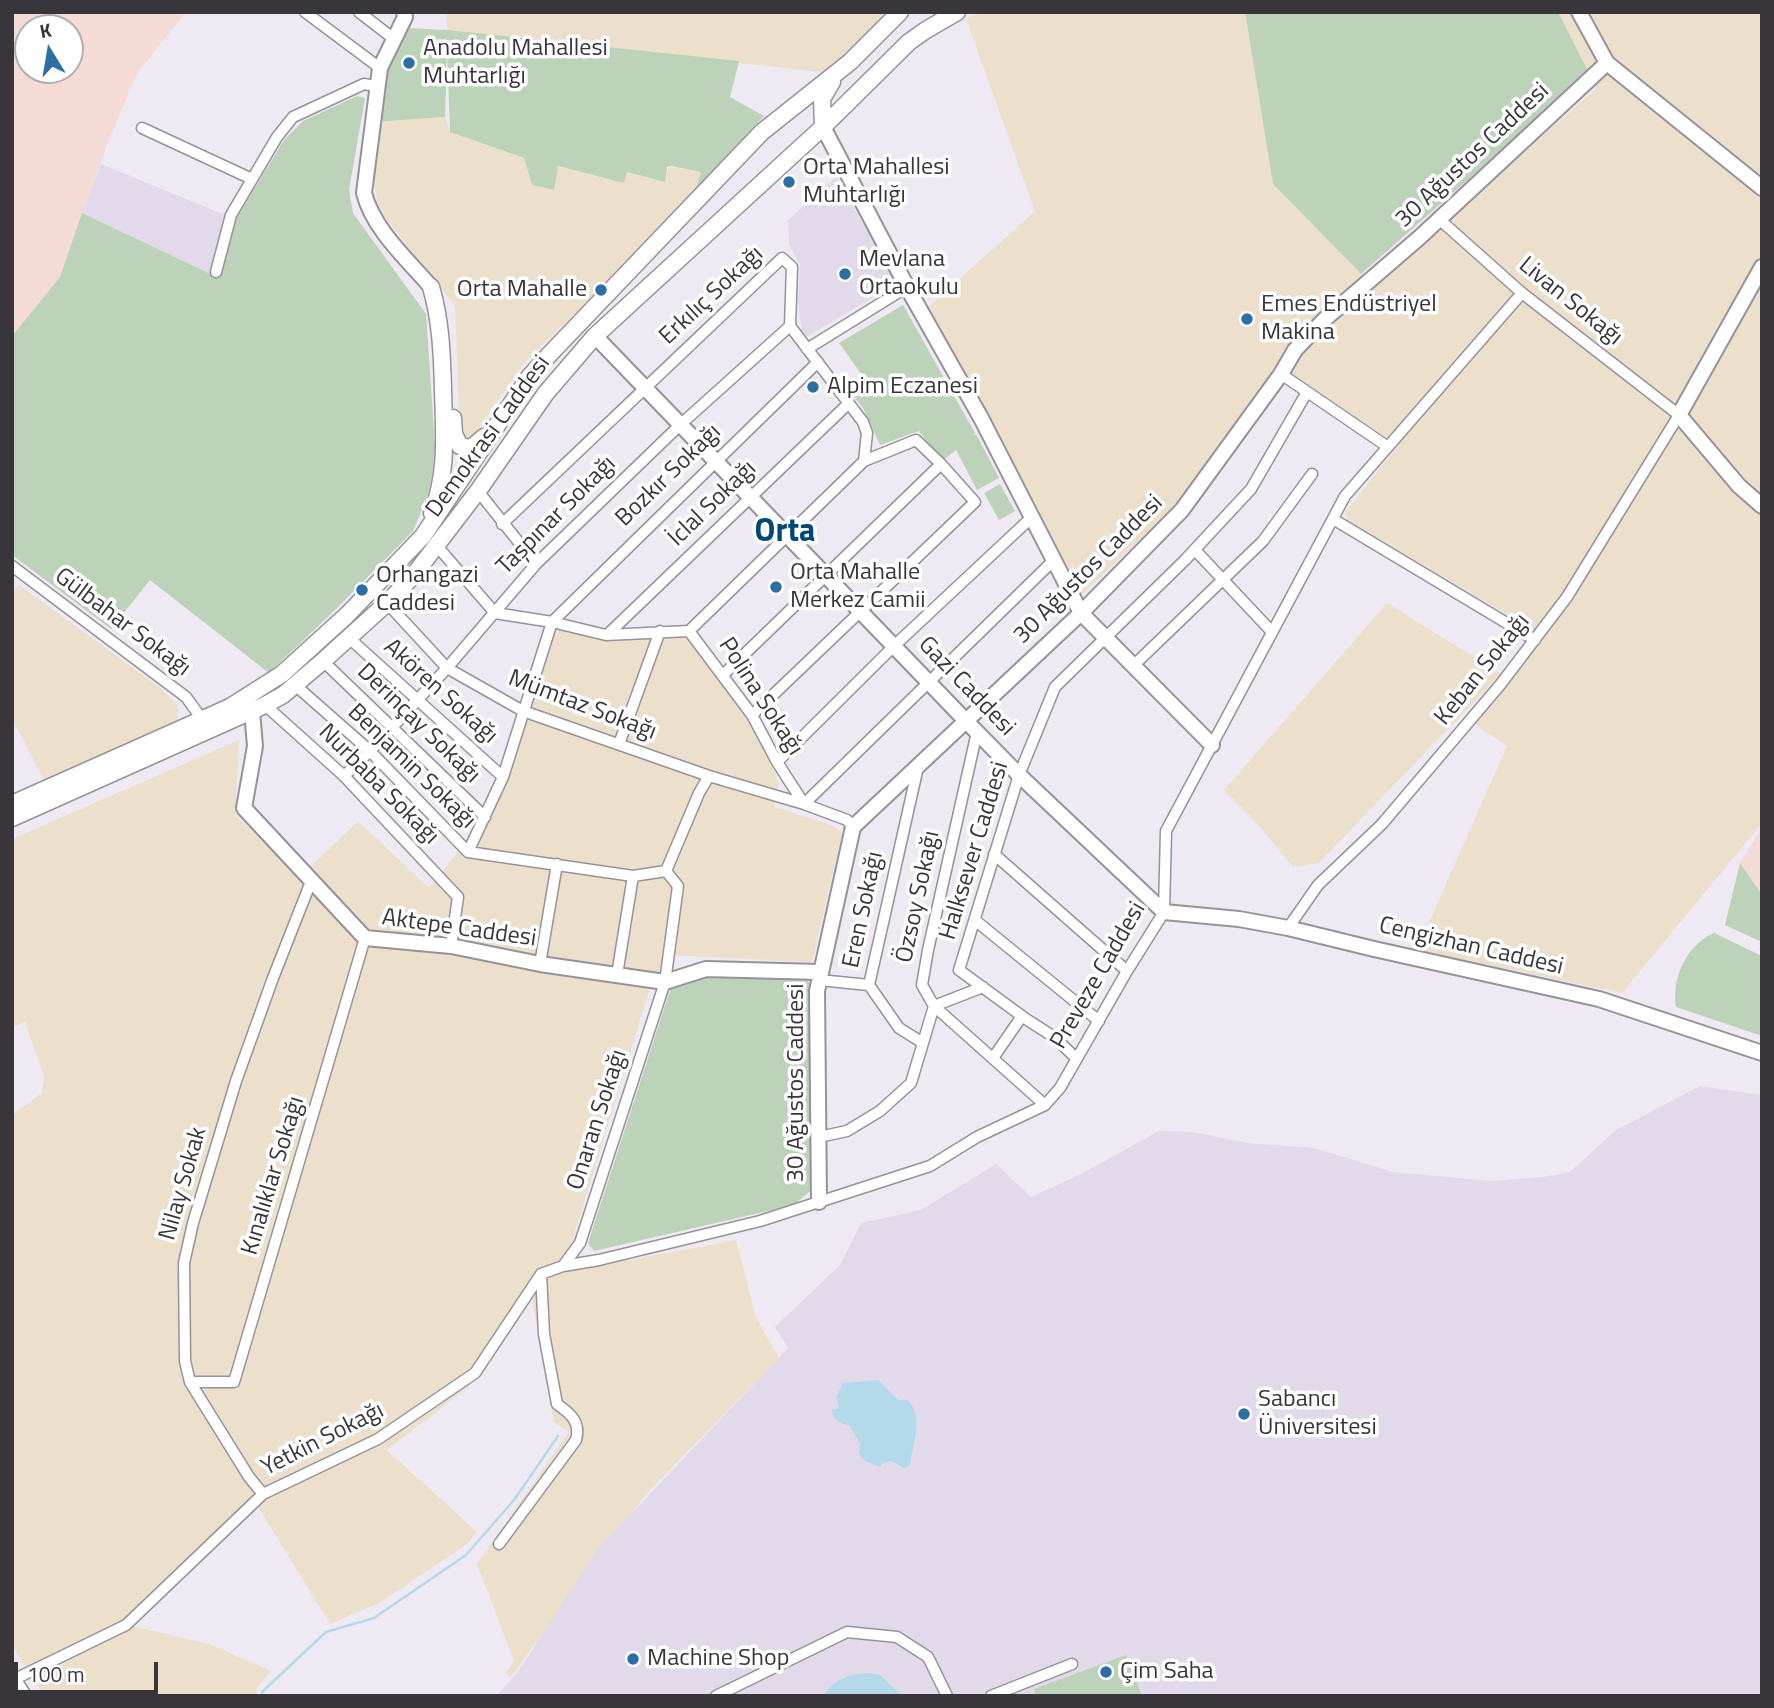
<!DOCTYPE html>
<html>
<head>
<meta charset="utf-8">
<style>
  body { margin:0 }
  #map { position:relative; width:1774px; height:1708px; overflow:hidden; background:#eee9f2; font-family:"Titillium Web",sans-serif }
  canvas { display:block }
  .frame { position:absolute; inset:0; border:14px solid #38363a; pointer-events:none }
  .north { position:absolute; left:14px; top:14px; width:70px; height:70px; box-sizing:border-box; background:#fff; border:2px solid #afafb0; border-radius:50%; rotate:349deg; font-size:19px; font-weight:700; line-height:28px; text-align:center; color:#38363a }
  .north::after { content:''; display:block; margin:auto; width:24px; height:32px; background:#2b6fa4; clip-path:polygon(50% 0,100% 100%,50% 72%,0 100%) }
  .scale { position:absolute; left:14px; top:1662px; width:144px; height:32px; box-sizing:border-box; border:4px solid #38363a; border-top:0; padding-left:9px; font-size:21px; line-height:24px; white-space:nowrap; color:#38363a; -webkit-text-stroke:5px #fff; paint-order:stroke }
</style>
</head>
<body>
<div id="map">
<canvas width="1774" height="1708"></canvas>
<div class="frame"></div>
<div class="north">K</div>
<div class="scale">100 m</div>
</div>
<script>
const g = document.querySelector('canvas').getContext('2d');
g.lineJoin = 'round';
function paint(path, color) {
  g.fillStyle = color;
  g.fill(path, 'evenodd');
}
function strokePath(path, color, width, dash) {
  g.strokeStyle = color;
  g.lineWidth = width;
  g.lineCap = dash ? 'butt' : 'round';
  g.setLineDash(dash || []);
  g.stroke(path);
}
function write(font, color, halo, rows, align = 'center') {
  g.font = font + ' "Titillium Web",sans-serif';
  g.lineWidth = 7;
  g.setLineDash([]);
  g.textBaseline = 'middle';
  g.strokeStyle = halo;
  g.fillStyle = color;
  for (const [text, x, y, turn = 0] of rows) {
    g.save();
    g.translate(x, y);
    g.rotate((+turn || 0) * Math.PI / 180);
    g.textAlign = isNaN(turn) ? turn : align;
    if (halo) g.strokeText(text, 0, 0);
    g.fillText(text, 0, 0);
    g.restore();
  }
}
paint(new Path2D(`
  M18,12H186L137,73L107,145L60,277L12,336V20ZM28,28H70V70H28Z
  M1762,828V942L1725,925L1740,863Z`), '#f5dbd6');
paint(new Path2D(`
  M447,12H895L830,73L447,31Z
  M982,12H1245L1273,184L1372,286L1596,89L1558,12H1762V823L1622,993L1417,950L1507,746L1475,724L1537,632L1347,520L1345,512L1399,445L1276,366L1182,500L1080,596L926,309L1035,211L966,19Z
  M445,117L450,132L524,158L532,185L553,190L556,166L624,183L627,172L664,182L669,167L702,172L698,188L643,246L523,364L469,443L460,438L455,306L380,211L372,176L375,122Z
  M19,585L159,687L178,706V722L44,781L12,718V590Z
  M1387,603L1501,674L1319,863L1293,867L1255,821L1224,790Z
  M550,618L608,632L688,629L751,718L779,784L774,807L831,825L842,832L812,962L666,955L661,976L654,975L574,1235L582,1269L736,1240L756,1318L779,1358L647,1493L510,1678L506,1672L514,1661L477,1564L569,1432L554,1422L532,1299L468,1387L387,1450L477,1532L467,1544L379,1603L330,1624L252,1497L127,1616L136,1627L209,1644L271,1671L257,1688L256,1696H44L12,1646V1115L42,1093L44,1076L25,1022L12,1028V839L239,740L235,814L300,877L358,821L429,888L466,842L494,783Z`), '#ece0cc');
paint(new Path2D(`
  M101,164L225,215L210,274L82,213Z
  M836,177L893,276L891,287L806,337L802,332L798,302L800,265L789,244L788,220Z
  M1700,1086L1762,1095V1696H496L518,1672L596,1551L788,1348L775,1327L840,1265L861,1223L921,1210L996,1164L1031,1197L1083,1173L1159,1131L1193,1132L1247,1143L1314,1148L1393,1172L1492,1181L1543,1177L1570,1172L1616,1130Z`), '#e2daea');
paint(new Path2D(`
  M1245,12H1558L1589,73L1361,274L1273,184Z
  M405,28L447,30L739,61L730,97L764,116L696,189L701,172L671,166L667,167L665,182L627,172L624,183L558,166L554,190L532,185L524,158L450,132L447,47L445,117L375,122L386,69Z
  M357,96L365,98L349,190L353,213L426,314L435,446L432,479L426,500L413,531L337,608L269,673L150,580L111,629L12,555V336L60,277L82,213L219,278L237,217L284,140L303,121Z
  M903,305L975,433L972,436L976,434L999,478L977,490L956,450L942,461L919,431L880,445L863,408L851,393L867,382L839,343Z
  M1000,484L1015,511L999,520L984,493Z
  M1740,863L1762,895V942L1725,925Z
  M1714,933L1762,956V1036L1676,1007C1671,979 1687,944 1714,933Z
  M706,972L805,978L810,983V1191L794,1205L594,1251L588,1243L671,987Z
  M1126,1655L1142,1696H1036L1034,1689Z`), '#bcd3ba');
paint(new Path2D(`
  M878,1380L898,1400H908C925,1420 912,1442 910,1466L904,1468L891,1461L883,1463L880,1467L865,1461L859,1454L860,1444L850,1426C841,1423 832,1420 832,1410L839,1408L836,1398L843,1383Z
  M867,1673L880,1675L902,1696H824C831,1680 851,1674 867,1673Z`), '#b4d9eb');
strokePath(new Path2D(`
  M262,1696V1692L326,1632L374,1618L466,1555L514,1500L558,1436`), '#b4d9eb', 2.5);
const street = new Path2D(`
  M305,12L380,68
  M359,12L394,39
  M142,128L252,179
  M216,272L231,215L277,137L293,117L364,84L377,86
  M807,349L907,287
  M1281,374L1388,447
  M478,491L536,564
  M1333,519L1535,640
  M502,524L782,258L792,267L790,326L863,422L867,433L864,461
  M437,546L495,613L552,622L606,635L689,631L752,715L777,762L804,804L847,820L853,827
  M1195,550L1272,632
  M12,566L186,697L202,719
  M387,603L447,668L523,711L709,776L804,804L1054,560
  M689,631L864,461L916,440L941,464L975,502L752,715
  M607,635L849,403
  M349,638L503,777
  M323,661L485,817
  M1133,666L1263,541L1312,474
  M724,674L941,464
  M295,685L370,751L468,852L633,876
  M265,705L344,776L458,897L451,946
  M619,744L660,631
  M777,762L894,646L1032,517
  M918,767L869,985L899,1028L923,1043
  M344,776L370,751L447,668L536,564L680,425L790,326
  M468,852L503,777L552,622L818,362
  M994,854L1127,971
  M976,921L1099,1021
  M1288,928L1318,885L1382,824L1500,685L1567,597L1679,415L1522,293L1439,219
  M540,964L557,864
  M617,975L633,876L666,871L699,793L709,776
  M819,980L869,985
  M983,987L934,1006L1045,1105
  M993,1058L1022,1016
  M1076,1058L1054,1037L1026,1019L959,970L1019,775L1055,687L1185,560L1251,489L1307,392
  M819,1137L847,1131L880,1111L911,1083L934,1006L922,985L928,950L977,732
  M563,1266L580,1243L665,982L678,886L666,871
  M190,1382H234L365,938
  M263,1494L249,1477L190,1382L185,1361L184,1263L193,1223L236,1081L273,978L312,879
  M499,1544L576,1440C581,1422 571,1414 557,1404L544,1334L541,1274
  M13,1680L126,1625L263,1494L378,1439L475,1373L541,1274L563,1266L599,1260L760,1221L930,1166L977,1137L1045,1105L1060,1088L1127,971L1164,912L1166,831L1345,496L1522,293
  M716,1696L847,1632L897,1637L928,1657L947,1696
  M991,1696L1072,1664`);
const secondary = new Path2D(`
  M404,12L405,17L380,68L364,193C373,229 407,259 431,287
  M1579,12L1607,63L1762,188
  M823,127L907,287L981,418L1081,613L1212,745
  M1762,267L1679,415L1739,486L1762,506
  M595,336L966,721L1019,775L1164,912L1239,919L1288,928L1374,949L1599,999L1762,1053
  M252,711L255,746L244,808L365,938L451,946L540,964L665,982L706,969L820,972
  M819,1202L817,991L853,827L1081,613L1182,510L1281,374L1295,350L1325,319L1420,237L1607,63`);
const primary = new Path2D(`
  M823,127L822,99L832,82
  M431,287C441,321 442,355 443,389C444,432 448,473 432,513
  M453,418L454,434L460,446L471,448L484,437
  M12,804L230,707L282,674L347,615L423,536L530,376L547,357L762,132L850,62L900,12
  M12,818L265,705L283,695L323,661L387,603L413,576L478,491L546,393L595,336L823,127L909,42L926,30L957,12
  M12,1679L23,1696`);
strokePath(street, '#96929a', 13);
strokePath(secondary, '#96929a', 18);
strokePath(primary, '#96929a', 19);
strokePath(street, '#fff', 10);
strokePath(secondary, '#fff', 14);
strokePath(primary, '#fff', 16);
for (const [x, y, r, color] of [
  [409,63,7,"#2b6fa4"],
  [789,182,7,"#2b6fa4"],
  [845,274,7,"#2b6fa4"],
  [601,290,7,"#2b6fa4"],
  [1247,319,7,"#2b6fa4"],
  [813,387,7,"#2b6fa4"],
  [776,587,7,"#2b6fa4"],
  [362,590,7,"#2b6fa4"],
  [1244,1414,7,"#2b6fa4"],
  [633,1659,7,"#2b6fa4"],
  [1106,1672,7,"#2b6fa4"]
]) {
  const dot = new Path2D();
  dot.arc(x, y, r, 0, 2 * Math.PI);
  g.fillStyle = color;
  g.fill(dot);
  strokePath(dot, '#fff', 2.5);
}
write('24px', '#38363a', '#fff', [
  ["Anadolu Mahallesi",423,49],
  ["Muhtarlığı",423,77],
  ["Orta Mahallesi",803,168],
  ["Muhtarlığı",803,196],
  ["Mevlana",859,260],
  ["Ortaokulu",859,288],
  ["Orta Mahalle",587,290,"right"],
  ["Emes Endüstriyel",1261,305],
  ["Makina",1261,333],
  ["Alpim Eczanesi",827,387],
  ["Orta Mahalle",790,573],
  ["Merkez Camii",790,601],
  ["Orhangazi",376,576],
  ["Caddesi",376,604],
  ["Sabancı",1258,1400],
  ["Üniversitesi",1258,1428],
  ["Machine Shop",647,1659],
  ["Çim Saha",1120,1672]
], 'left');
write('24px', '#38363a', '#fff', [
  ["30 Ağustos Caddesi",1473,156,-43],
  ["Erkılıç Sokağı",712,296,-43],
  ["Livan Sokağı",1570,302,39],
  ["Demokrasi Caddesi",489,437,-54],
  ["Bozkır Sokağı",669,476,-44],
  ["İclal Sokağı",713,504,-44],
  ["Taşpınar Sokağı",557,516,-45],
  ["30 Ağustos Caddesi",1089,570,-45],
  ["Gülbahar Sokağı",122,623,37],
  ["Keban Sokağı",1483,670,-51],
  ["Gazi Caddesi",966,687,46],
  ["Akören Sokağı",440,692,42],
  ["Polina Sokağı",760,697,57],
  ["Mümtaz Sokağı",582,706,21],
  ["Derinçay Sokağı",418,724,44],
  ["Benjamin Sokağı",411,767,44],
  ["Nurbaba Sokağı",378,785,45],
  ["Halksever Caddesi",975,851,-73],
  ["Özsoy Sokağı",919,897,-78],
  ["Eren Sokağı",864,910,-78],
  ["Aktepe Caddesi",459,929,8],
  ["Cengizhan Caddesi",1471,947,13],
  ["Preveze Caddesi",1099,976,-60],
  ["30 Ağustos Caddesi",797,1083,-90],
  ["Onaran Sokağı",598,1120,-72],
  ["Kınalıklar Sokağı",274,1176,-73],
  ["Nilay Sokak",184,1184,-74],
  ["Yetkin Sokağı",323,1440,-27]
]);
write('bold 32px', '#004877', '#fff', [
  ["Orta",785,533]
]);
</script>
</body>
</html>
